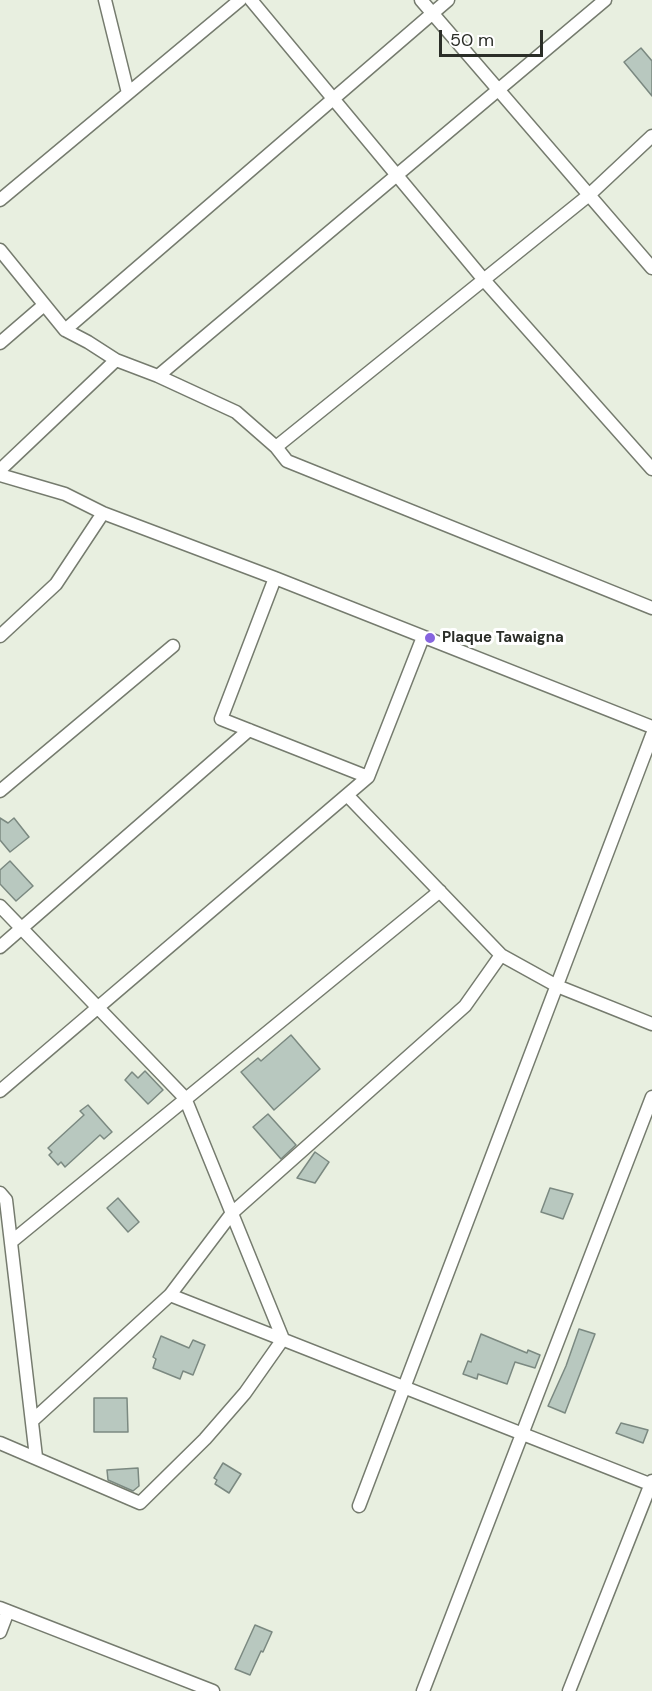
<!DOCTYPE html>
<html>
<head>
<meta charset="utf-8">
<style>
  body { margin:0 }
  #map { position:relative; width:652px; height:1691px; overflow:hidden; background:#e8efe0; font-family:"DM Sans",sans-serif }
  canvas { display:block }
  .scale { position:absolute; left:439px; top:30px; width:104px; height:27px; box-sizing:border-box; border:3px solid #2b2e28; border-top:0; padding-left:8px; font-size:18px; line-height:21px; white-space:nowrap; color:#2b2e28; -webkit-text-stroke:4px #fff; paint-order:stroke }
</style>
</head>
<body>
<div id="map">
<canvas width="652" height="1691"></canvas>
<div class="scale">50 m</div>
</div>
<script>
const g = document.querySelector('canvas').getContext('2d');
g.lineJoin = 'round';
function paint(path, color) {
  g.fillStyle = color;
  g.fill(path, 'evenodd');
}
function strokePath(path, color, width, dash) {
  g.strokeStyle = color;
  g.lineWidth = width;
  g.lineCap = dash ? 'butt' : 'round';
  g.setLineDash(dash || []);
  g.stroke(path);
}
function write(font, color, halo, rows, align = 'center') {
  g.font = font + ' "DM Sans",sans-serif';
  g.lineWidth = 6;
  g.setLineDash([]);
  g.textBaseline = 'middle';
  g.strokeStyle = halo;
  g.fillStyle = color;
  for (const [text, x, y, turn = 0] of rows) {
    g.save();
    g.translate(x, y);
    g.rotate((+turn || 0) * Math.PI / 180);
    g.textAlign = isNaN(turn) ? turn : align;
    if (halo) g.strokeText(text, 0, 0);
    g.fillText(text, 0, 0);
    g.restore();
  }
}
const building = new Path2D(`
  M641,48L652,61V96L624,62Z
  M0,818L8,823L14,818L29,837L10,852L0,840Z
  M10,861L33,886L16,901L0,884V870Z
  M291,1035L320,1069L274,1110L241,1072L258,1058L261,1061Z
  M145,1071L163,1090L148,1104L125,1080L132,1072L138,1078Z
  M88,1105L112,1132L104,1139L100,1135L65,1167L61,1162L58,1165L49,1155L52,1152L48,1148L84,1115L80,1111Z
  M268,1114L296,1145L281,1159L253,1127Z
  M315,1152L329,1162L315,1183L297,1178Z
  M550,1188L573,1194L563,1219L541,1212Z
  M118,1198L139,1222L128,1232L107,1208Z
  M579,1329L595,1334L565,1413L548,1406L566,1366Z
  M481,1334L527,1353L528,1350L540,1355L535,1368L515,1362L507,1384L478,1374L477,1379L463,1374L468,1361L471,1362Z
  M161,1336L189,1348L193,1340L205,1345L193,1375L183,1371L180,1379L153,1368L156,1359L153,1357Z
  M94,1398H127L128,1432H94Z
  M621,1423L648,1430L643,1443L616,1433Z
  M223,1463L241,1474L229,1493L215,1484L217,1480L214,1478Z
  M138,1468L139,1486L133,1491L108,1480L107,1470Z
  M255,1625L272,1632L263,1652L261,1651L250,1675L235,1669Z`);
paint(building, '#b8c8bf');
strokePath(building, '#7b8981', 1.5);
const minor = new Path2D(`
  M105,0L128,93
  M251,0L484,280L652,469
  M421,0L652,268
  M0,200L240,0
  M0,250L65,330L88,342L116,360L0,470
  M65,330L448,0
  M0,343L44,305
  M116,360L158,376L605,0
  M158,376L236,412L276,447L287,461L652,608
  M276,447L589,195L652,136
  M0,475L65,494L103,513L275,578L652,727
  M275,578L221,719L368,777
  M0,636L56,584L103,513
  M0,791L173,646
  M347,795L501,955L557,986L652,1024
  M0,906L185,1098L283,1339L245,1393L205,1439L140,1503L0,1443
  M0,947L249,730
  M0,1091L368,777L423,637
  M0,1193L6,1200L36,1457
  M11,1242L440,891
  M170,1295L652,1485
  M32,1421L170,1295L232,1213L465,1006L501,955
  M359,1506L652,735
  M0,1608L213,1691
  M0,1632L8,1611
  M423,1691L652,1097
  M569,1691L652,1481`);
strokePath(minor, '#757b6e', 15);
strokePath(minor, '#fff', 12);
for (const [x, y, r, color] of [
  [430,638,6,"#8664df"]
]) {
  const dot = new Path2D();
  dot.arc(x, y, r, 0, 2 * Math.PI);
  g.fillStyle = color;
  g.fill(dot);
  strokePath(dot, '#fff', 2);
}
write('bold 15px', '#2b2e28', '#fff', [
  ["Plaque Tawaigna",442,638]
], 'left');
</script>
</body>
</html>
